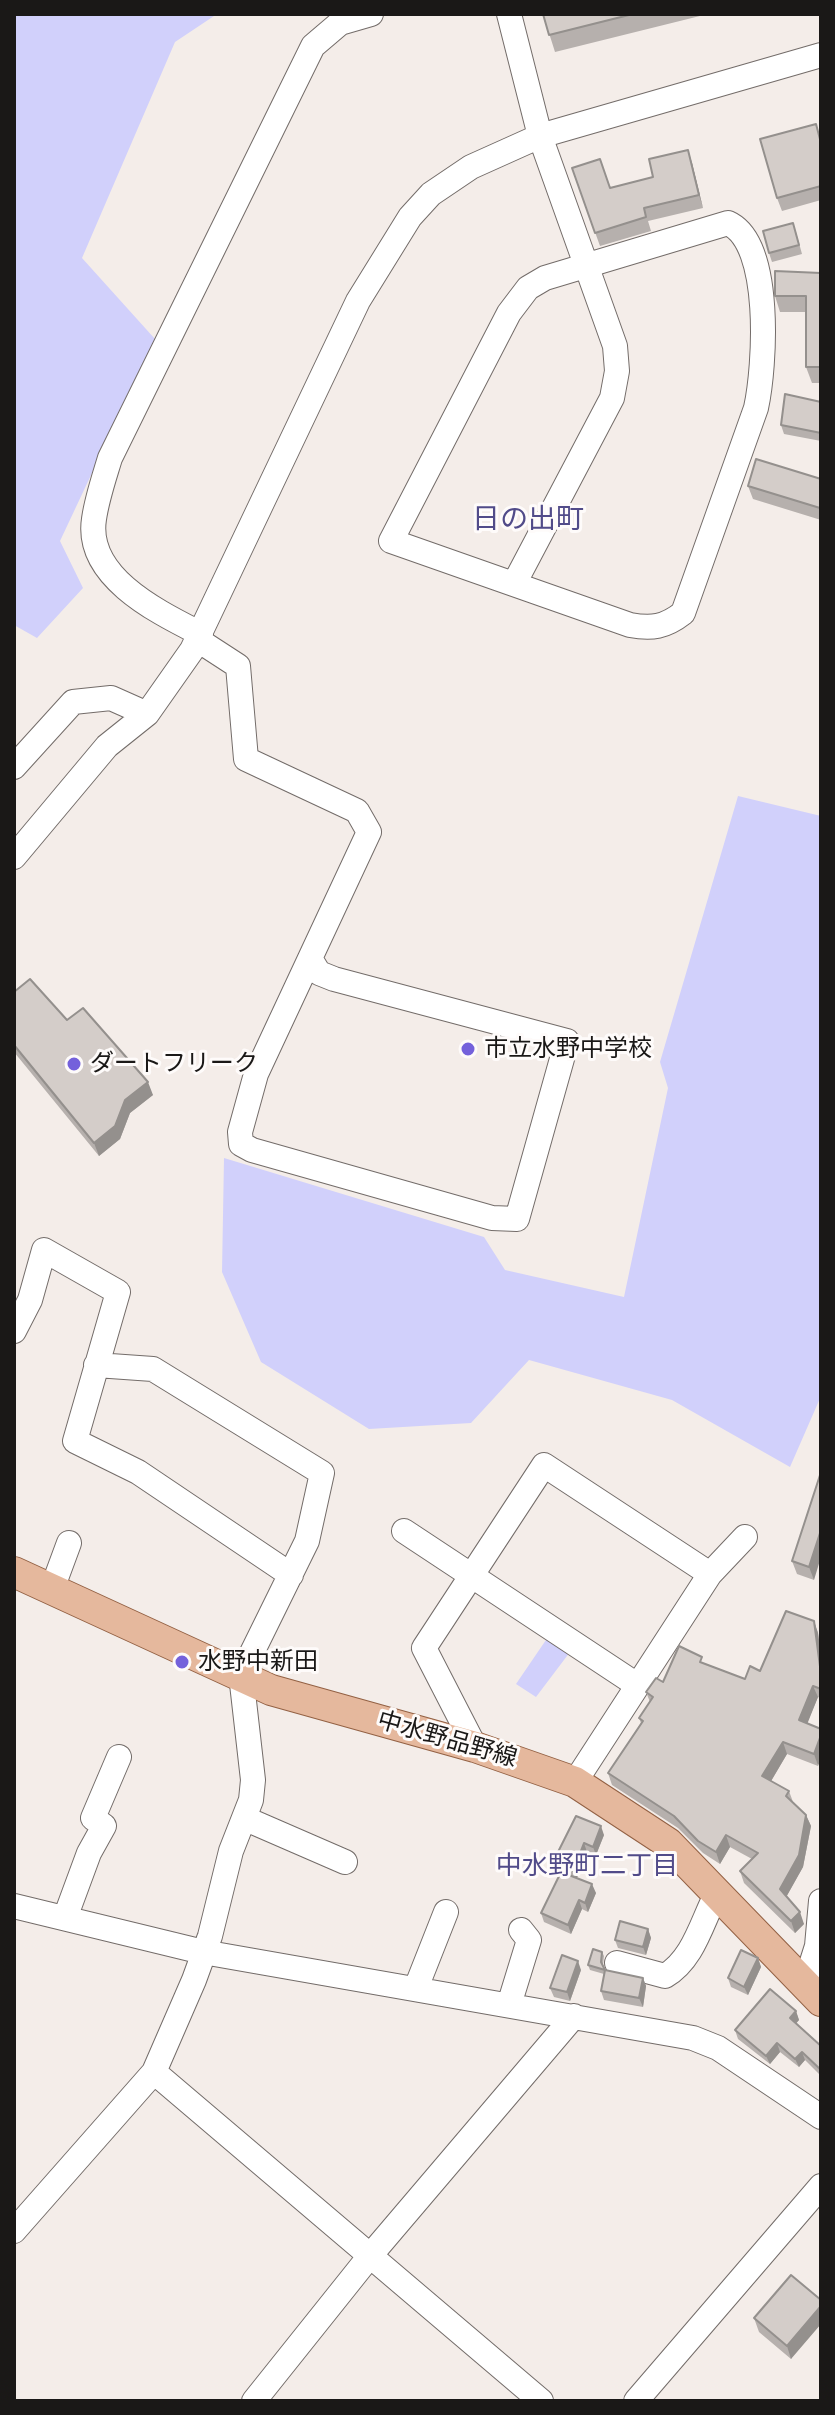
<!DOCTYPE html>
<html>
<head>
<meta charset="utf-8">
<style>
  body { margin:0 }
  #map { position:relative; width:835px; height:2415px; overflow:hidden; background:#f4ede9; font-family:"Fira Sans Condensed",sans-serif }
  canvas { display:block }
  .frame { position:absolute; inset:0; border:16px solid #1a1817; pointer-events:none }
</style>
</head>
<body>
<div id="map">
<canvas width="835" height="2415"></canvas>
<div class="frame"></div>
</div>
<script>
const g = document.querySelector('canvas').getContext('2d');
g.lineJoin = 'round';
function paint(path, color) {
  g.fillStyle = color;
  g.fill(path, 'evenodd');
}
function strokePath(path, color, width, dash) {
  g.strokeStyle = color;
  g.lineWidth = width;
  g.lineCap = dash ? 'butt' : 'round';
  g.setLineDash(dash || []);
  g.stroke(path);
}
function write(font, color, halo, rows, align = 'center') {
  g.font = font + ' "Fira Sans Condensed","Noto Sans JP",sans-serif';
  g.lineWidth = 6;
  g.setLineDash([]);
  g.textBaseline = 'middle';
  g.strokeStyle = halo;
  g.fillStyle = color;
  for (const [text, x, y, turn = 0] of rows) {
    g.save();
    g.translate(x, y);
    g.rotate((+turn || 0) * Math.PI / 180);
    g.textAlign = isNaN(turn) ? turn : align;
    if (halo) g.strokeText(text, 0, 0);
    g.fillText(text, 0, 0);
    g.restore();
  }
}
paint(new Path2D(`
  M14,14H217L175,42L82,258L155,339L60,541L83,588L37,638L14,625Z
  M738,796L821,816V1396L790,1467L672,1400L529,1360L471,1423L369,1429L261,1362L222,1272L224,1158L484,1237L505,1270L624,1297L668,1088L660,1062Z
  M548,1637L570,1652L536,1697L516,1684Z`), '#d1d0fb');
const minor = new Path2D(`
  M509,14L540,136L615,346L617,371L612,398L514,584
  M728,223C773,243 765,367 756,408L683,613C665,627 652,629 630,625L391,541L509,313L528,288L545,278Z
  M201,634C158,612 85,577 94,519C97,498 104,478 110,458L313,46L340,23L371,14
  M198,640L238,666L246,759L357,811L369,832L256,1074L240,1132L241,1144L252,1150L492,1218L517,1219L567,1041L334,979L319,973L311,960
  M14,767L73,702L111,698L147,714
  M14,857L107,746L147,714L192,650L358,301L410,217L431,194L471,167L540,136L821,55
  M14,1331L30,1300L44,1250L118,1292L75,1441L138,1472L291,1575
  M404,1531L637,1685
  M52,1589L69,1543
  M475,1747L424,1648L544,1465L710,1574
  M575,1782L710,1574L745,1537
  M246,1819L345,1862
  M14,1906L203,1952L693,2038L718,2048L821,2117
  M65,1918L89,1853L104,1826L93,1818L119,1757
  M617,1963L665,1976C694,1959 702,1921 717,1893
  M805,1984L817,1946L821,1901
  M416,1988L446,1912
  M509,2005L529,1940L521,1930
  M154,2072L541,2401
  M14,2231L154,2072L194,1980L210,1936L231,1851L251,1800L253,1780L241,1675L307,1541L322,1473L153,1369L96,1365
  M254,2401L369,2257L574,2016
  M636,2401L821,2186`);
const major = new Path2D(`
  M14,1572L271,1690L475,1747L575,1782L668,1843L821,2001`);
strokePath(minor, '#736c69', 26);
strokePath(major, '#936144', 32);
strokePath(minor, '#fff', 24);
strokePath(major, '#e5b89d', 30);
paint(new Path2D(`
  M543,14H708L555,52Z
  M821,139V200L782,211L777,198Z
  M692,163L703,208L648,221L651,231L600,246L572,168L610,188L653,177Z
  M796,232L802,254L772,262L769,253Z
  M821,273V383H812L806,367V312H780L775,296Z
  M821,402V441L784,434L781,425Z
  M821,479V520L753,499L748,486Z
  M14,992L67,1020L153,1095L130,1113L120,1139L99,1156L14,1052Z
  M821,1472L814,1580L797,1574L792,1561Z
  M814,1621L818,1633L821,1655V1699L818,1697L807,1723L818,1766L787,1754L771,1781L789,1791L793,1802L806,1815L811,1826L803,1867L786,1897L804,1924L795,1933L744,1883L740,1871L752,1859L730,1847L720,1864L703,1853L678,1828L612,1785L608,1773L641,1723L639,1718L650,1702L646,1692L663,1682L704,1663L745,1679L760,1671Z
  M576,1816L604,1835L596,1855L587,1852L577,1878L596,1893L588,1912L582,1909L571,1934L544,1922L541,1913L560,1874L556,1872L552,1864Z
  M648,1929L651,1938L646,1955L618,1948L615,1940Z
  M602,1952L604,1956L603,1965L605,1970L643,1978L646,1986L643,2007L604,2000L601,1991L604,1974L590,1970L588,1965Z
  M758,1958L761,1967L748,1995L731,1987L728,1978Z
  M581,1970L570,2001L554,1997L550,1988Z
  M796,2011L799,2020L796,2023L821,2046V2076L805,2060L799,2067L780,2052L770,2064L738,2039L735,2030Z
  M821,2300L791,2359L759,2332L754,2318Z`), '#b6b0ad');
paint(new Path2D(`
  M688,150L692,163L703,208L699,195Z
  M148,1082L153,1095L130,1113L120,1139L99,1156L94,1143L125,1100Z
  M821,1530V1557L814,1580L809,1567Z
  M814,1621L818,1633L821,1655V1674Z
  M813,1686L818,1697L804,1732L799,1720Z
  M821,1735V1759L818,1766L814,1754Z
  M783,1742L787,1754L767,1788L762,1776Z
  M806,1815L811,1826L803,1867L784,1901L780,1889Z
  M601,1826L604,1835L596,1855L593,1847Z
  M726,1835L730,1847L720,1864L716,1852Z
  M584,1843L587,1852L576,1880L573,1871Z
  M592,1884L596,1893L588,1912L585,1903Z
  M579,1900L582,1909L571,1934L568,1925Z
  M800,1912L804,1924L795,1933L791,1921Z
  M648,1929L651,1938L646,1955L643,1947Z
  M758,1958L761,1967L748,1995L744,1987Z
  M578,1961L581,1970L570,2001L567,1992Z
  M643,1978L646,1986L643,2007L639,1998Z
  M796,2011L799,2020L793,2027L790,2018Z
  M777,2043L780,2052L770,2064L766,2056Z
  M802,2052L805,2060L799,2067L795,2059Z
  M821,2306V2324L791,2359L787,2346Z`), '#94908d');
const building = new Path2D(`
  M543,14H633L549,35Z
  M816,124L821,143V186L777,198L760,139Z
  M688,150L699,195L644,208L646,217L595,233L572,168L600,159L610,188L653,177L649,159Z
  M793,223L799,245L769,253L763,231Z
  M775,271L821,273V367H806V296H775Z
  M785,394L821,402V433L781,425Z
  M756,459L821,479V504L820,508L748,486Z
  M30,979L67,1020L83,1008L148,1082L125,1100L115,1126L94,1143L14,1045V992Z
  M821,1472V1530L809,1567L792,1561Z
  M786,1611L814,1621L821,1674V1689L813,1686L799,1720L821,1729V1735L814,1754L783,1742L762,1776L789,1791L786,1796L806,1815L799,1855L780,1889L800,1912L791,1921L740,1871L758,1853L726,1835L716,1852L698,1841L674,1816L608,1773L643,1721L639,1718L653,1697L646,1692L656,1678L663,1682L679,1646L702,1657L700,1662L745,1679L750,1666L760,1671Z
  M576,1816L601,1826L593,1847L584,1843L573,1871L552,1864Z
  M561,1872L592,1884L585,1903L579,1900L568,1925L541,1913Z
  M620,1921L648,1929L643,1947L615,1940Z
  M593,1949L602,1952L601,1962L605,1970L588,1965Z
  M741,1950L758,1958L744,1987L728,1978Z
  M562,1955L578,1961L567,1992L550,1988Z
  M605,1970L643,1978L639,1998L601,1991Z
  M770,1989L796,2011L790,2018L821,2046V2070L802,2052L795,2059L777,2043L766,2056L735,2030Z
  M791,2275L821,2300V2306L787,2346L754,2318Z`);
paint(building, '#d4cdc9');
strokePath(building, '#94908d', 2);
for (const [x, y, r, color] of [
  [468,1049,8,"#7461db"],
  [74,1064,8,"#7461db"],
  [182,1662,8,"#7461db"]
]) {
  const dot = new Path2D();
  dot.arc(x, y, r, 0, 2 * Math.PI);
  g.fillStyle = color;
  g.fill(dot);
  strokePath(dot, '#fefbfa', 3);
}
write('24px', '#1a1817', '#fefbfa', [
  ["市立水野中学校",484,1049],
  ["ダートフリーク",90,1064],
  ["水野中新田",198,1662]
], 'left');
write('24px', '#1a1817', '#fefbfa', [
  ["中水野品野線",447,1740,16]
]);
write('26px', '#514b89', '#fefbfa', [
  ["中水野町二丁目",587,1867]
]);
write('28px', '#514b89', '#fefbfa', [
  ["日の出町",528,520]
]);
</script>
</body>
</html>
